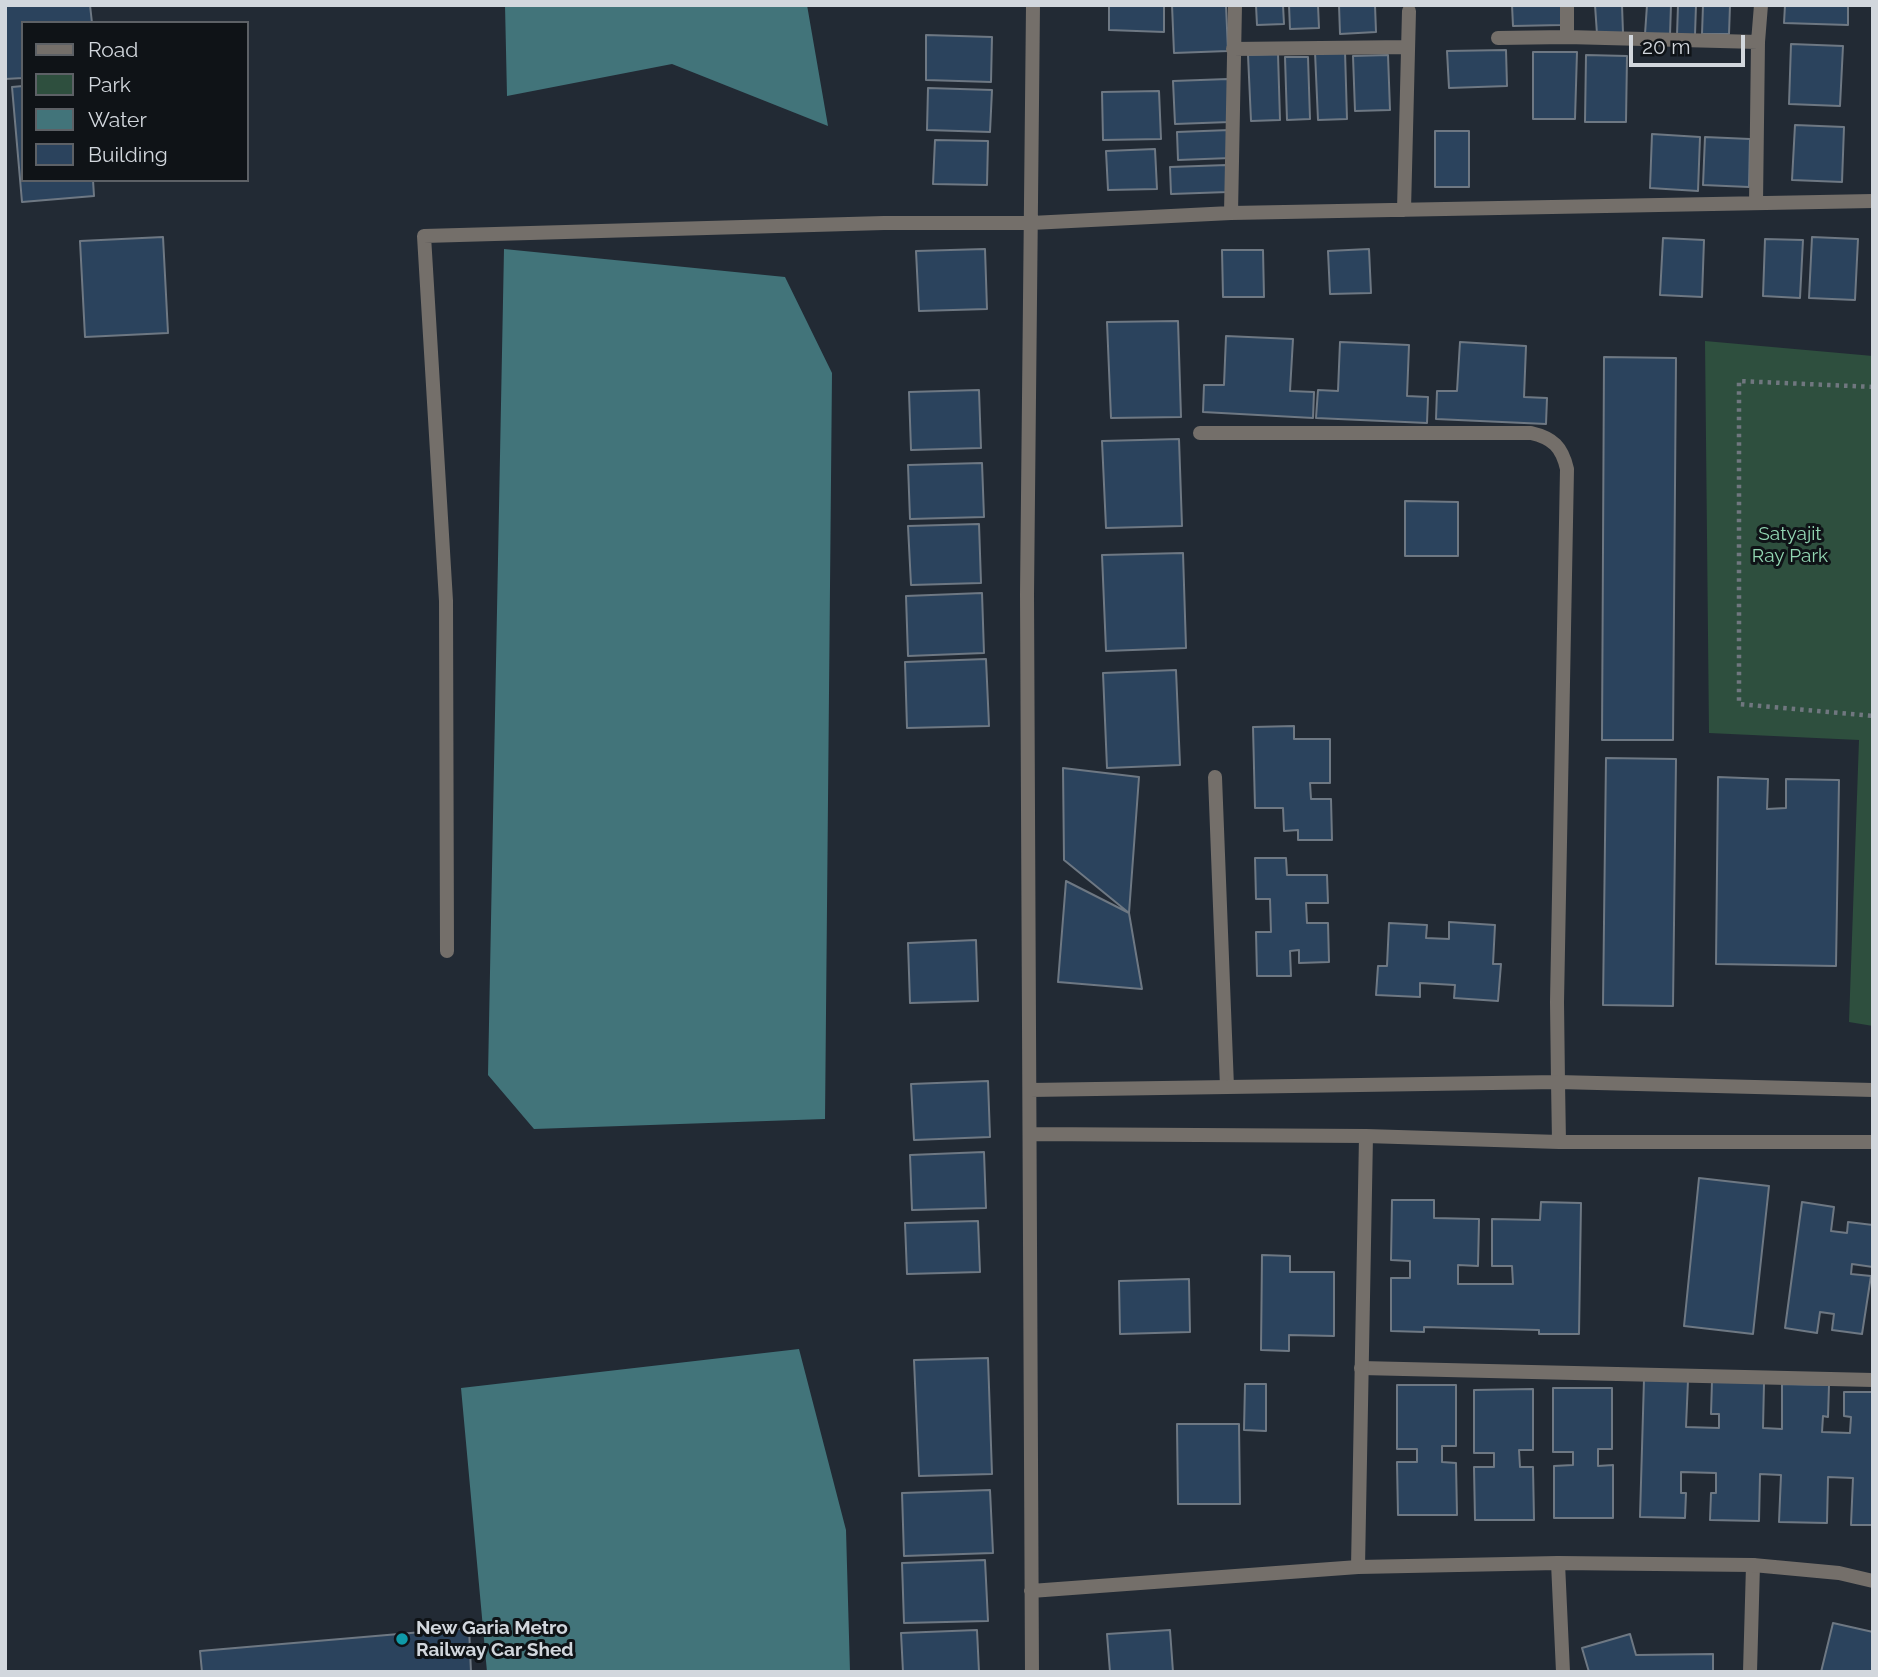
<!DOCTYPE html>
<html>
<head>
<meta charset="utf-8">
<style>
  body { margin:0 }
  #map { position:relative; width:1878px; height:1677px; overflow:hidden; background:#222a34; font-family:Raleway,sans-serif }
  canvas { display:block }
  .frame { position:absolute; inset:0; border:7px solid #d2d7dd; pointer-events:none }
  .legend { position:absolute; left:21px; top:21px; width:228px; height:161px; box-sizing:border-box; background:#0f1317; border:2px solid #5d6166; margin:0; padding:9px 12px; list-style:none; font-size:21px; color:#d2d7dd }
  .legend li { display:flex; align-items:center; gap:14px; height:35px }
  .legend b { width:35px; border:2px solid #5d6166 }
  .scale { position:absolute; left:1629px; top:35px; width:116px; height:32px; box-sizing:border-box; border:4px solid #d2d7dd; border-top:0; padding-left:9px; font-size:21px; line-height:24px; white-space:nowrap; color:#d2d7dd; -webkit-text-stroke:5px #0f1317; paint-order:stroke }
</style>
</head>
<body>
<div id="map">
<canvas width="1878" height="1677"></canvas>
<div class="frame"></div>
<ul class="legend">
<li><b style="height:9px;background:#746f6a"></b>Road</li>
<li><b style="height:19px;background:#2e4f3e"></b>Park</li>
<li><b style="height:19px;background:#42747a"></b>Water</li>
<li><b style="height:19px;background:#2b435d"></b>Building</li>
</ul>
<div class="scale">20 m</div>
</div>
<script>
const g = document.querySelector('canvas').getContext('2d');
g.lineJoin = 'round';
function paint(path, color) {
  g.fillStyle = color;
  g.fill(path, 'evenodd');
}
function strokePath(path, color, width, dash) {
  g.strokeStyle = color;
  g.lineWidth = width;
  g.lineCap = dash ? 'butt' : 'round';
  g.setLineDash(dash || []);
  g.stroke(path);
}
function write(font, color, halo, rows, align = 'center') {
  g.font = font + ' Raleway,sans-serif';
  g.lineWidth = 6;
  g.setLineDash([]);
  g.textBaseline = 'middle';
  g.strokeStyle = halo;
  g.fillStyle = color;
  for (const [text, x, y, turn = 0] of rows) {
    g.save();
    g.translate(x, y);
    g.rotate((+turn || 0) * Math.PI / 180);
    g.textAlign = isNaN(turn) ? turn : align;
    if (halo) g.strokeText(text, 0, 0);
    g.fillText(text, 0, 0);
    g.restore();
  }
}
paint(new Path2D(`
  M1705,341L1873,356V1026L1849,1022L1859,740L1709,733Z`), '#2e4f3e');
paint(new Path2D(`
  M505,5H807L828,126L672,64L507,96Z
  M504,249L785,277L832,373L825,1119L534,1129L488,1075Z
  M799,1349L846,1530L850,1672H487L461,1388Z`), '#42747a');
const building = new Path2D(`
  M5,5H90L92,23H23V78L5,79Z
  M1109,5H1164V32L1109,30Z
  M1172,5H1226L1228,51L1174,53Z
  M1256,5H1283L1284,24L1257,25Z
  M1289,5H1318L1319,28L1290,29Z
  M1339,5H1375L1376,32L1340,34Z
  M1512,5H1562V25L1513,26Z
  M1595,5H1622L1623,33L1597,34Z
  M1647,5H1671L1670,35L1645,34Z
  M1678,5H1696L1695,35H1677Z
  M1703,5H1730L1729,34H1702Z
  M1785,5H1848V25L1784,23Z
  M926,35L992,37L991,82L926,80Z
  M1791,44L1843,46L1840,106L1789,104Z
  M1506,50L1507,86L1449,88L1447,51Z
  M1345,51L1347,119L1318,120L1315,52Z
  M1533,52H1577L1575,119H1533Z
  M1278,54L1280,120L1251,121L1248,55Z
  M1388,55L1390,110L1355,111L1353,56Z
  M1586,55L1627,56L1626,122H1585Z
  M1285,57H1308L1310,119L1287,120Z
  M1228,79L1230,122L1175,124L1173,81Z
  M23,86V180H93L94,196L22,202L12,87Z
  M928,88L992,90L990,132L927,130Z
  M1159,91L1161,139L1103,140L1102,92Z
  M1795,125L1844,127L1842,182L1792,180Z
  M1230,130L1231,158L1178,160L1177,132Z
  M1435,131H1469V187H1435Z
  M1652,134L1700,137L1698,191L1650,188Z
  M1705,137L1750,139L1749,187L1703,185Z
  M935,140L988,141L987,185L933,184Z
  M1155,149L1157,189L1108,190L1106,151Z
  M1227,165L1228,192L1171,194L1170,167Z
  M163,237L168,333L85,337L80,241Z
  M1812,237L1858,239L1855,300L1809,298Z
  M1663,238L1704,240L1702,297L1660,295Z
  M1765,239L1803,240L1800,298L1763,296Z
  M985,249L987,309L919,311L916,251Z
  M1369,249L1371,293L1330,294L1328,251Z
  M1222,250H1263L1264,297H1223Z
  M1178,321L1181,417L1111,418L1107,322Z
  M1226,336L1293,339L1290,391L1314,392L1313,418L1203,412L1204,385H1224Z
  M1340,342L1409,345L1407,396L1428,397L1427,423L1316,418L1318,390L1338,391Z
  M1460,342L1526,346L1524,397L1547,398L1546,424L1436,419L1437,391H1457Z
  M1604,357L1676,358L1673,740H1602Z
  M979,390L981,448L911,450L909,392Z
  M1179,439L1182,526L1106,528L1102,441Z
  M982,463L984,517L910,519L908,465Z
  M1405,501L1458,502V556H1405Z
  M979,524L981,583L911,585L908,526Z
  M1183,553L1186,648L1106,651L1102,555Z
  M982,593L984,653L908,656L906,596Z
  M986,659L989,726L907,728L905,662Z
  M1176,670L1180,765L1107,768L1103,673Z
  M1294,726V739H1330V783H1310L1311,799H1331L1332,840H1298V830L1284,831L1283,808H1255L1253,727Z
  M1606,758L1676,759L1673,1006L1603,1005Z
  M1063,768L1139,777L1129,913L1064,860Z
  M1718,777L1768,779L1767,809L1786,808V779L1839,780L1836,966L1716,964Z
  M1255,858H1286L1287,875H1327L1328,903H1306L1307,923H1328L1329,962L1299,963V950L1290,951L1291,976H1257L1256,932H1271L1270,899H1256Z
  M1066,881L1129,913L1142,989L1058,982Z
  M1449,922L1495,925L1493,964H1501L1498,1001L1454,998L1455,985L1420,983V997L1376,995L1378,966H1387L1389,923L1427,925L1426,938L1449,939Z
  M976,940L978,1001L910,1003L908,943Z
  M988,1081L990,1137L914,1140L911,1084Z
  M984,1152L986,1208L912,1210L910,1155Z
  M1699,1178L1769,1186L1753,1334L1684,1326Z
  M1392,1200H1434V1218L1479,1219L1478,1266L1458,1265V1284H1513L1512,1266H1492V1219L1540,1220L1541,1202L1581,1203L1579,1334H1539V1330L1424,1327V1332L1391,1331V1278H1410V1261L1391,1260Z
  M1802,1202L1834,1207L1831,1231L1847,1233L1848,1222L1873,1225V1267L1852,1264L1851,1274L1871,1276L1862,1334L1832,1330L1834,1314L1820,1312L1817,1333L1785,1328Z
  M978,1221L980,1272L907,1274L905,1223Z
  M1262,1255L1290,1256V1272H1334V1336L1289,1335V1351L1261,1350Z
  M1189,1279L1190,1332L1120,1334L1119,1281Z
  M988,1358L992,1474L919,1476L914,1360Z
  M1644,1379L1688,1380L1686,1427L1719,1428V1414H1711L1712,1381L1764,1383L1763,1428L1782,1429V1384L1829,1385L1828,1417L1823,1416L1822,1432L1850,1433L1851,1417L1844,1416V1392H1873V1525H1851L1853,1478L1828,1477L1827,1523L1779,1522L1781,1475L1760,1474L1759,1521L1710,1520L1711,1493H1716V1473L1681,1472V1493H1686L1685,1518L1640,1517Z
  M1245,1384H1266V1431L1244,1430Z
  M1397,1385H1456V1446H1442V1462L1456,1463L1457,1515H1398L1397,1462H1417V1449H1397Z
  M1553,1388H1612V1449H1598V1466L1613,1465V1518H1554V1466L1573,1465V1452H1553Z
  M1533,1389V1450H1519L1520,1467H1533L1534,1520H1475L1474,1467H1494V1453H1474V1390Z
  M1177,1424H1239L1240,1504H1178Z
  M990,1490L993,1553L904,1556L902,1493Z
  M985,1560L988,1621L904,1623L902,1563Z
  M1833,1623L1873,1632V1672H1821Z
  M469,1628L471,1672H202L200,1651Z
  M977,1630L979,1672H903L901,1633Z
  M1170,1630L1173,1672H1110L1107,1634Z
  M1630,1634L1636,1655L1713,1654V1672H1589L1582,1648Z`);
paint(building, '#2b435d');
strokePath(building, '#6e7883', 2);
strokePath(new Path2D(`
  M1873,387L1739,381V704L1873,716`), '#70777f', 4.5, [3.5, 5]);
strokePath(new Path2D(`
  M1200,433H1531C1553,438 1562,447 1567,469L1557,1002L1558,1082
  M1215,777L1227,1087
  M1361,1368L1873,1380
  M1558,1563L1563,1672
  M1750,1672L1753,1565`), '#746f6a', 14);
strokePath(new Path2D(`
  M1567,5V37
  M1498,38L1567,37L1758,42
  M1233,49L1408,47
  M1756,203L1758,42L1761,5
  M1404,210L1409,11
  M1231,213L1235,5
  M447,951L446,601L424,236L884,223H1031L1231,213L1873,201
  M1558,1082L1559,1142
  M1030,1090L1558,1082L1873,1090
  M1030,1134L1366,1136L1559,1142H1873
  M1358,1567L1366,1136
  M1031,1591L1358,1567L1558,1563L1753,1565L1839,1573L1873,1581
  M1032,1672L1027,594L1033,5`), '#746f6a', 14);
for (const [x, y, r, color] of [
  [402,1639,7,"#0f9aa8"]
]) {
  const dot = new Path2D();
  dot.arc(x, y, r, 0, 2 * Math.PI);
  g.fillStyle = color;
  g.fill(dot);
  strokePath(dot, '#0f1317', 2.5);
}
write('19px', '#93d7b3', '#0f1317', [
  ["Satyajit",1790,534],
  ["Ray Park",1790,556]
]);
write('bold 19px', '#d2d7dd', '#0f1317', [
  ["New Garia Metro",416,1628],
  ["Railway Car Shed",416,1650]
], 'left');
</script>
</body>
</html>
